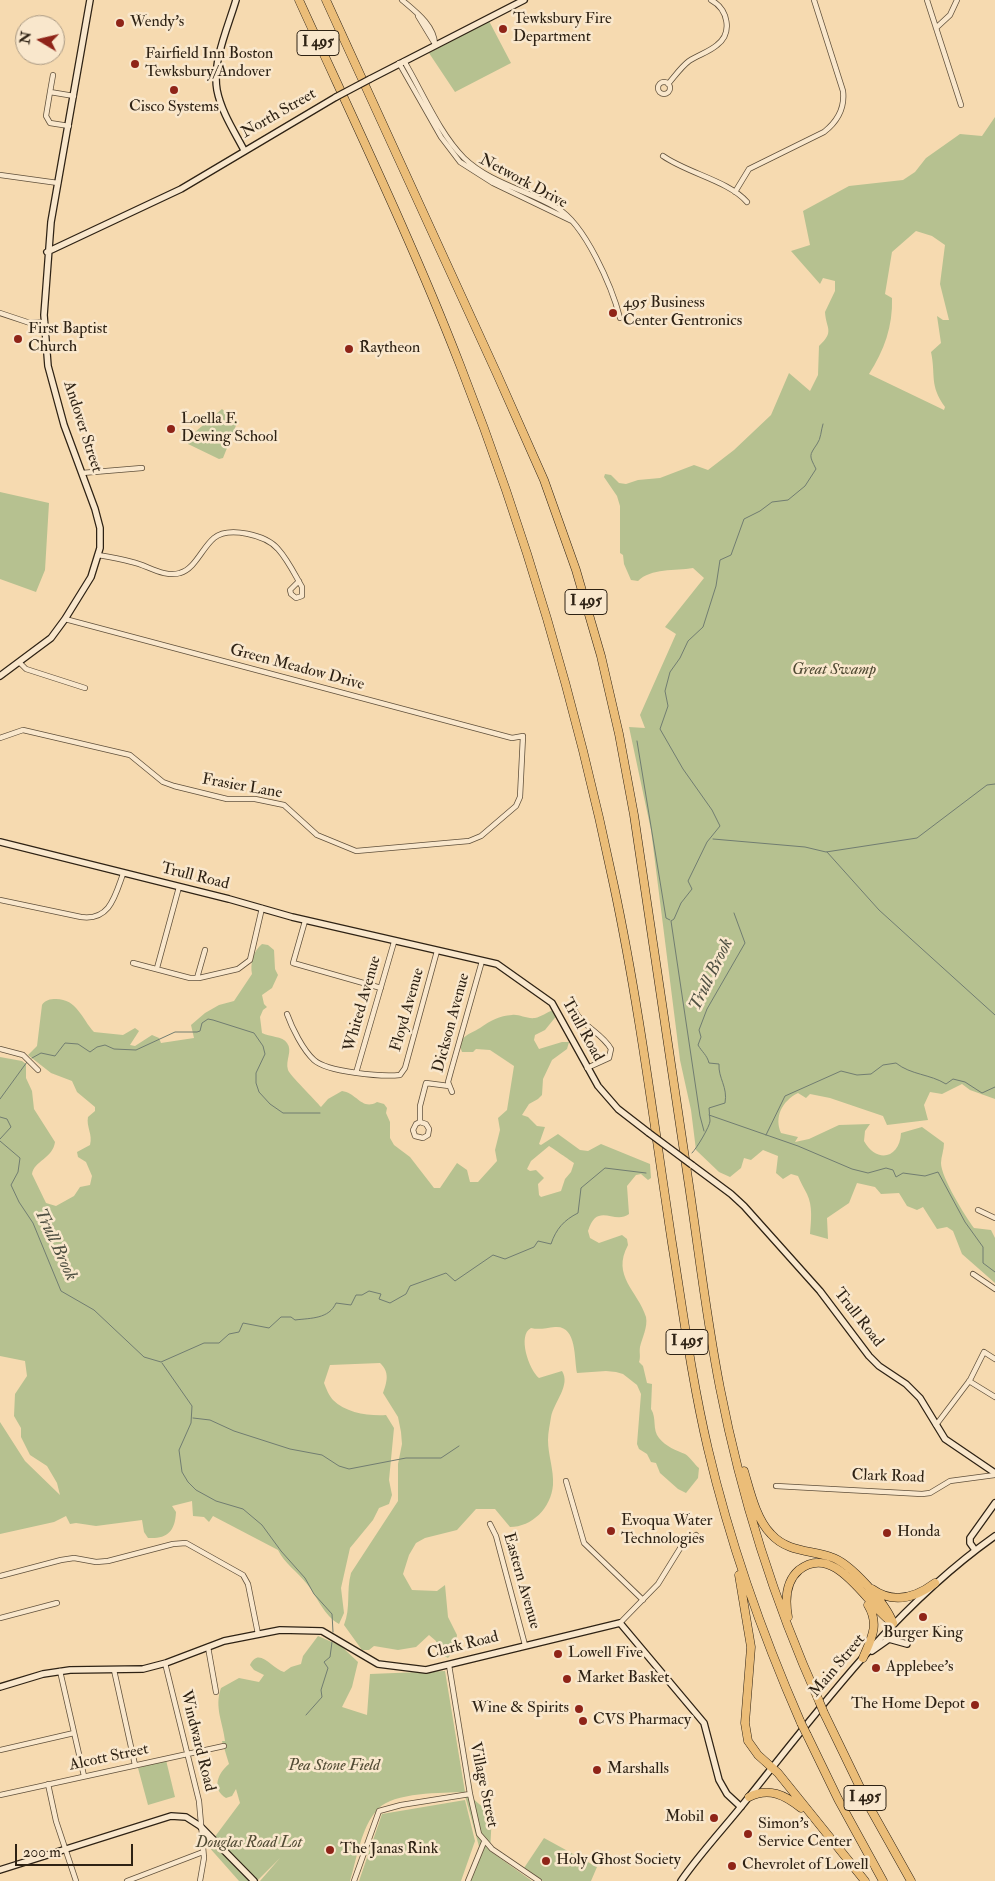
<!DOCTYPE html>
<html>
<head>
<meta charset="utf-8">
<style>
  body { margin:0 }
  #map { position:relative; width:995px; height:1881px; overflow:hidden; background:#f6dab0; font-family:"IM FELL Double Pica",serif }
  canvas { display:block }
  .north { position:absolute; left:15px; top:15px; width:50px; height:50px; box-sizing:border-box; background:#f9e7cc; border:1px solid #a89882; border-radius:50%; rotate:279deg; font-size:14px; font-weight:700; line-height:20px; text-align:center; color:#2e2214 }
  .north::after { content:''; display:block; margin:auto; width:18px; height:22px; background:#8f2418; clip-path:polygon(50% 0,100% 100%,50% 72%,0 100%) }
  .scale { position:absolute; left:15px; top:1844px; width:118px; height:22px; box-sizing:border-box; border:2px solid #2e2214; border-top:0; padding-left:6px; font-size:15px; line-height:18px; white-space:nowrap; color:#2e2214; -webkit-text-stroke:4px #f9e7cc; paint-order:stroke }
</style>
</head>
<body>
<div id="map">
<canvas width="995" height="1881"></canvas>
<div class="north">N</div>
<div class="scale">200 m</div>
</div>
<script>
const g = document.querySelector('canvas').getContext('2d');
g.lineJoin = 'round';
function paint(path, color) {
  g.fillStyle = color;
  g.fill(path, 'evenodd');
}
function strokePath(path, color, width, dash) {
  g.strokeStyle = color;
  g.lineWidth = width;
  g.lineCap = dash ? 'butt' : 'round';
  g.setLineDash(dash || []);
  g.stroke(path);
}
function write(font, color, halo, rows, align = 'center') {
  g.font = font + ' "IM FELL Double Pica",serif';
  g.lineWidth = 5;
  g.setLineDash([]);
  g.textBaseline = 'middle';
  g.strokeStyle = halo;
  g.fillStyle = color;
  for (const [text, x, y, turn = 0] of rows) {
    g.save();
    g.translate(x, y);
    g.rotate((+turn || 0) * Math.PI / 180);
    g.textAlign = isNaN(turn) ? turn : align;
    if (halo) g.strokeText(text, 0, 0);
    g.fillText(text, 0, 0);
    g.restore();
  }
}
paint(new Path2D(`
  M489,21L511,63L455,92L429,53Z
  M995,117V1099L970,1090L962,1084L942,1094L930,1092L924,1105L928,1120L887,1125L883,1116L830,1098L810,1094L806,1098L798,1093C782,1101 774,1117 781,1133L798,1137L795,1142L809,1139L839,1125L870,1124L865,1131L864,1141C877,1164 900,1158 901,1133L922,1127L944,1143C944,1150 941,1157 941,1163C941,1177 965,1216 974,1228L991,1230L995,1238V1283L962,1254L953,1231L947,1227L937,1229L923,1207L917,1210L907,1206L899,1193L881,1194L875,1187L857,1183L849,1203L827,1218L828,1239L810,1234C811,1221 813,1206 807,1194C804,1188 801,1183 798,1176L791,1174L783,1179L776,1173L778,1156L763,1150L751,1160L744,1158L741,1168L730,1177L719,1172L696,1150L691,1110L680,1060L651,830L629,727L645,728L640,715L676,634L665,627L704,578L693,568C675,571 651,568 638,581L631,580L624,564L623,555L620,553V506L617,496L604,477L605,474L611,475L619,483L626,484L638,480L660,478L694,465L708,470L734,450L771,415L789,373L810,391L818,375L819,346C835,331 826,329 825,312L835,291V281L823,278L820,284L791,251L810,245L803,211L849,186L903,180L915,172L926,158L960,134L982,136ZM916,231L932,236L945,245L940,284L949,320H943L937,316L941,343L931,352C936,375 929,385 945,407L944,410L869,374C884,351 893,326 892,298L885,294L892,252Z
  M222,409L237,423L223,458L219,459L188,444V438Z
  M0,492L49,503L45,570L36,592L0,579Z
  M262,944L268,945L274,950L275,969L278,975L272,988L262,995L264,1004L267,1007L263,1010L260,1017L262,1033C269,1037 283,1036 287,1043C293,1051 285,1060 288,1070C289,1074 316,1101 321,1107L328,1099L342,1091C357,1093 362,1111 377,1102L384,1104L387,1108L386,1113L390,1122V1138L394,1145L410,1157L434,1188H440L457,1163L467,1170L470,1182H478L497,1161L495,1150L500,1130L498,1118L507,1110L514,1066L490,1050L476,1049L473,1052H462C456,1037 470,1034 480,1028C491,1020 499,1016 512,1015C519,1014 526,1019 535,1018C541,1017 547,1012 553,1010L558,1014L545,1030L535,1035L534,1040L539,1049L562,1042H569L567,1049L552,1060L543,1079L542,1095L538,1099L529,1104L522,1115L528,1117L537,1126L545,1127L539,1144L541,1145L558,1134L580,1150L588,1151L601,1144L650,1164L651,1178L648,1180L641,1174L636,1175L627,1186L629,1214C614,1225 597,1201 588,1231L590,1238L599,1243L622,1235L627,1239L628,1245C611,1276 638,1291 646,1317C648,1327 642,1338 640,1347C639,1352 641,1357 639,1362L643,1366L647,1383L652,1384L651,1409C657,1418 652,1430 659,1438C665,1446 677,1451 685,1454C690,1457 695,1465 699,1468L698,1478L686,1493L678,1489L660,1473L656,1463L651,1462L647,1454L639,1449L637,1444L641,1394L637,1385L623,1374L616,1372L606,1371L577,1373C574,1358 577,1325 555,1327C546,1328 539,1330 531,1328C517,1335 529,1370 539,1378L562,1371C571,1385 554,1402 551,1417C550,1424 548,1432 548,1440C548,1455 554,1470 553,1485C551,1508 532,1527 510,1527L495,1509H476L457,1530L425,1538L416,1543L409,1555L403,1574L412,1590L437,1591L445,1585L448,1617L457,1635L455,1649L448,1658L439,1653L436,1641L429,1635L416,1647L398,1650L374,1646L369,1650H362L344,1625C351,1608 346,1591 351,1573L398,1501V1464L402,1444L401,1432L398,1417L383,1393C387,1382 390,1372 380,1363L330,1365L324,1383C326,1388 329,1396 333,1400C346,1413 368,1416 386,1415L394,1428L389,1480L392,1495L389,1504L379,1508L373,1520L350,1548L341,1588L344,1613L339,1624C324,1616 317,1596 307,1584C297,1571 285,1564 278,1550L213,1516L209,1522L204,1517L193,1516L192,1501L172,1506L176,1512C175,1532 167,1539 148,1538L144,1532L142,1520L96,1526L76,1523L70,1524L66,1516L54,1522L0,1534V1422L25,1461L60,1495L57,1483L47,1466L30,1455L21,1437V1428L14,1416L15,1394L27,1376L25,1361L0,1356V1057L22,1061L26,1064V1078L32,1091L34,1109L55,1142C53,1158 34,1161 32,1174L46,1203L56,1206L74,1196L80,1187L90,1185L92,1176L86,1162L78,1157L77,1152L90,1145C93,1134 86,1127 88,1117L95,1111V1107L77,1092L72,1081L51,1073L28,1055L37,1046L42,1005C45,1000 50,999 56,999C77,999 82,1019 94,1032L123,1035L135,1028L139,1031L130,1045L135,1046L152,1035L159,1038L161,1043L194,1038L191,1025L205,1013L219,1005L234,1001L252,974C250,964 253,951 262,944ZM549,1146C551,1147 571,1161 574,1163L571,1172L565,1179L561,1191L541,1197L539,1195L538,1184L544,1178L536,1170L530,1171L527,1169L531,1161Z
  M318,1636L341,1646L358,1662L352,1687L342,1707L367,1715L370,1674L445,1671L465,1792L492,1815L490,1851L532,1881H469L480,1850L464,1792C443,1793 393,1792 378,1809C361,1827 357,1858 350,1881H260L280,1858L257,1881H239L208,1846L240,1803L236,1789L232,1796L226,1798C211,1789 218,1773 229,1764L222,1741H225C223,1723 214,1707 221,1688L239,1678L259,1682L264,1675L254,1670L250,1665C259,1646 272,1669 284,1672L291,1667L301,1664L303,1656Z
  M166,1760L175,1797L148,1805L138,1768Z
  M465,1800L475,1841L461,1881H359L382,1814Z
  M544,1838L597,1867L591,1881H543L524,1868Z`), '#b6c190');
strokePath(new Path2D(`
  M637,741L666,918L670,920
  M713,839L805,847L826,852L917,838L987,785L995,784
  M827,852L879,910L995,1015
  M32,1058L41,1053L55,1056L65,1043L78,1044L90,1052L97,1047L105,1045L114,1049L136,1050L175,1032H197L200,1031L202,1023L208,1019L213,1020L254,1033L263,1046L265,1054L256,1073V1083L259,1092L270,1104L283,1113H320
  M0,1099L27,1062
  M709,1115L798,1146L852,1169L868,1173L886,1168L893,1170L896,1177L903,1173L925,1176L938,1172L965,1222L983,1247V1263L995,1272
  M0,1117L7,1119L11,1127L0,1139
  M704,1131L700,1116L671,921L674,919L681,903L692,889L688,881L707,842L720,826L712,810L683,769L660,729L668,706L665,691L670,672L680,658L688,641L703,627L716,586L720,560L731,555L744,519L760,511L772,502L788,500L805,486L816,469C809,455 809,456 817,444C821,439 821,430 823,424
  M766,1135L785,1096L841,1071L857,1075L871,1074L883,1065L896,1063C911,1075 930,1074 946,1084L953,1079L965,1082L982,1093L995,1087
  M0,1141L20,1158L18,1172L11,1185L19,1202L33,1223L61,1291L94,1310L144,1357L161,1362L204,1343H219L229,1334L239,1332L243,1323L269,1328L281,1317H291L295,1320C311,1318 329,1319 336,1303L351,1305L356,1295H362L369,1291L381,1294L379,1299L390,1303L406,1294L410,1286L446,1273L455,1281L493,1255L505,1259L534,1247L538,1241L551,1244C556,1229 564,1220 578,1213L581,1188L605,1168L646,1173
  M692,1153C697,1148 710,1126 710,1121C710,1117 709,1112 709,1108L725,1103C728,1087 718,1078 719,1064L709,1063C707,1055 702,1052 698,1045L701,1037L699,1030L707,1009L745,943L734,913
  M162,1363L192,1406L191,1423L179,1450L182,1472L188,1482L196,1490L216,1501L243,1509L262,1525L281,1551L305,1578L314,1594L332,1614L333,1632
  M193,1418L210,1420L234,1431L290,1449L322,1455L339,1466L349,1469L406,1458H441L459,1446
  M306,1715L322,1697L321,1690L328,1668L324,1662L330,1657L332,1642`), '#717d71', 1);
const street = new Path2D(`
  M402,0C416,12 434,25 435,44
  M927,0L961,105
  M418,16L435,44
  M936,28L950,15L957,0
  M404,61C422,91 439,133 464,158C490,183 527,190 557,208C585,224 612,287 620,318
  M399,63L441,137L460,162L493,183L572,221
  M658 88a6 6 0 1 1 12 0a6 6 0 1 1-12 0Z
  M668,84C675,76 681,67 689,61C698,55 709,52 717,45C733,33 728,9 711,0
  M50,92L53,75
  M69,126L50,123L46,116L50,92L74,96
  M663,156C687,173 729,181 747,202
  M0,175L58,183
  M735,192L749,169L824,132C838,121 845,108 843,91L814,0
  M0,313L30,323L45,322
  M82,473L142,468
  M98,555C110,557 121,559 132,562C147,565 164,578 180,573C195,569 202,548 214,538C229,526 266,535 278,549C288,560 295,575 302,587V596L296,598L291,594L290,590L299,581
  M19,662L26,669L85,688
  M0,738L23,730L130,755L163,782L174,786L227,799H255L284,805L317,835L356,851L469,841L481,836L516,806L520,797L523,736L512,738L65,619
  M0,900L81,917C110,921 115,896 123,874
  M305,921L293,963L381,988
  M133,963L190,978H199L238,969L250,960L262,908
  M157,968L179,887
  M197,978L205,950
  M575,1011C583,1027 602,1033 611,1049L609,1058L587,1068
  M287,1014C292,1028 303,1050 314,1060C327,1072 382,1077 400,1075L405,1068L437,951
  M0,1049L23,1055L38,1070
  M356,1073L394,942
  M452,1092L448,1082L451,1071L482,961
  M420,1122L426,1124L429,1129L428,1135L423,1138L415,1136L413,1130L416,1124L420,1122V1106L426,1083L449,1086
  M978,1210L995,1218
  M973,1274L995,1289
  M969,1381L995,1397
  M936,1425L970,1380L984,1352L995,1359
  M566,1481L584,1543L643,1600
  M776,1486L922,1494L930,1493L950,1481L995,1475
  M490,1524L496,1536L525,1645
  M0,1576L61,1560L74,1558L96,1562L108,1561L173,1544L186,1543L243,1575L248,1584L258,1634
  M0,1618L57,1603
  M620,1623L658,1584L684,1542L696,1535
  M208,1647L216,1692
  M165,1663L199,1801L204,1858L200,1881
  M449,1665L470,1794L479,1834L492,1849L539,1881
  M114,1670L135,1765
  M60,1671L84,1776
  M0,1750L74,1733
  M48,1784L56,1821L76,1881
  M0,1795L224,1746
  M127,1881L203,1852
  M354,1881L379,1811L401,1805L470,1794
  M468,1881L484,1842`);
const secondary = new Path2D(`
  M236,0C228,27 212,62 217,90C221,111 234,131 244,150
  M370,79L524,0
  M47,252L181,189L336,97
  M0,676L51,638L65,619L91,577L100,548V528L95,509L64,425L48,366L44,315L51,222L90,0
  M0,842L229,899L292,917L497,964L552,1003L598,1086L618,1109L649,1133
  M692,1165L731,1194L744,1206L820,1291L869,1356L879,1366L906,1384L920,1398L945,1439L995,1473
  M975,1550L970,1543V1538L995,1503
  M872,1651L889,1639L907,1644
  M0,1687L43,1674L70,1670L143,1669L166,1663L224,1641L280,1630L322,1631L378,1664L426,1670L620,1623L704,1723L719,1780L727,1794L741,1807
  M0,1870L171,1816L186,1817L200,1826L254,1881
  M681,1881C701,1852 726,1826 748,1798C823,1704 896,1606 995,1536`);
const highway = new Path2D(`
  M299,0C354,121 412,241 460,365C526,533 577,708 614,886C639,1004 654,1124 672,1243C683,1312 692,1381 708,1449C730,1543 762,1634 801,1723
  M326,0L497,374L544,480L576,570L601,656L619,734L634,815C651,934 669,1053 687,1172C698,1244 706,1317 720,1388C741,1496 774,1601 819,1701
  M744,1471C750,1491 756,1519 771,1534C787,1552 810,1550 831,1557C851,1563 886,1604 893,1623
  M739,1575L751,1647L745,1723L748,1741L758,1755L778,1773L865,1881
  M872,1589C893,1604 915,1598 935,1583
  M788,1617C785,1600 785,1582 799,1570C836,1541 867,1606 893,1623
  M863,1658C871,1639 880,1625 868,1605
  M824,1713L870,1808L911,1881
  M807,1735L838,1799L883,1881
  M749,1797C769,1787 785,1795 801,1808`);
strokePath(street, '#60503b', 6);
strokePath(secondary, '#2e2214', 8);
strokePath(highway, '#2e2214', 9);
strokePath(street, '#f9e7cc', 4.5);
strokePath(secondary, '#f9e7cc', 5.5);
strokePath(highway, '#ebbd78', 8);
const secondaryBridge = new Path2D(`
  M336,97L370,79
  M649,1133L692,1165`);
const highwayBridge = new Path2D(`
  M819,1701L824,1713
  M801,1723L807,1735`);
strokePath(secondaryBridge, '#2e2214', 8, []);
strokePath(highwayBridge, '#2e2214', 9, []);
strokePath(secondaryBridge, '#f9e7cc', 5.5);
strokePath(highwayBridge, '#ebbd78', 8);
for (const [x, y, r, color] of [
  [120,23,5,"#8f2418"],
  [503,29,5,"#8f2418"],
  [135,64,5,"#8f2418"],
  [174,90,5,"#8f2418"],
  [613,313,5,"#8f2418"],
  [18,339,5,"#8f2418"],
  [349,349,5,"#8f2418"],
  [171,429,5,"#8f2418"],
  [611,1531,5,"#8f2418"],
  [887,1533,5,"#8f2418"],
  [923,1617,5,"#8f2418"],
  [558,1654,5,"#8f2418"],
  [876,1668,5,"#8f2418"],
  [567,1679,5,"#8f2418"],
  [975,1705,5,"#8f2418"],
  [579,1709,5,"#8f2418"],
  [583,1721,5,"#8f2418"],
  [597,1770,5,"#8f2418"],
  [714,1818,5,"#8f2418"],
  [748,1834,5,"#8f2418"],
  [330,1850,5,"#8f2418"],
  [546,1861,5,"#8f2418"],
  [732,1866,5,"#8f2418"]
]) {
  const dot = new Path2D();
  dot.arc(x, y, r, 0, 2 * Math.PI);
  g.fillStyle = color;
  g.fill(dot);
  strokePath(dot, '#f9e7cc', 2);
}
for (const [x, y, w] of [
  [318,43,42],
  [586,602,42],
  [687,1342,42],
  [865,1798,42]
]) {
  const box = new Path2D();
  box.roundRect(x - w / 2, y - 12.5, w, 25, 4);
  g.fillStyle = '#f9e7cc';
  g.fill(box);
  strokePath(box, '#2e2214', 1);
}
write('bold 15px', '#2e2214', null, [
  ["I 495",318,43],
  ["I 495",586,602],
  ["I 495",687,1342],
  ["I 495",865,1798]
]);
write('16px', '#2e2214', '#f9e7cc', [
  ["Tewksbury Fire",513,20],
  ["Department",513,38],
  ["Wendy's",130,23],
  ["Fairfield Inn Boston",145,55],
  ["Tewksbury/Andover",145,73],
  ["Cisco Systems",174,108,"center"],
  ["495 Business",623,304],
  ["Center Gentronics",623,322],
  ["First Baptist",28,330],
  ["Church",28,348],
  ["Raytheon",359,349],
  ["Loella F.",181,420],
  ["Dewing School",181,438],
  ["Evoqua Water",621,1522],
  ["Technologies",621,1540],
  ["Honda",897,1533],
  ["Burger King",923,1634,"center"],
  ["Lowell Five",568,1654],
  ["Applebee's",886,1668],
  ["Market Basket",577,1679],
  ["The Home Depot",965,1705,"right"],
  ["Wine & Spirits",569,1709,"right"],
  ["CVS Pharmacy",593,1721],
  ["Marshalls",607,1770],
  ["Mobil",704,1818,"right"],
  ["Simon's",758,1825],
  ["Service Center",758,1843],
  ["The Janas Rink",340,1850],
  ["Holy Ghost Society",556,1861],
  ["Chevrolet of Lowell",742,1866]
], 'left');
write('16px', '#2e2214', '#f9e7cc', [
  ["North Street",279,114,-30],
  ["Network Drive",523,182,28],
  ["Andover Street",82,427,72],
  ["Green Meadow Drive",297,668,15],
  ["Frasier Lane",242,787,10],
  ["Trull Road",195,877,14],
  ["Whited Avenue",363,1004,-74],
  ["Floyd Avenue",408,1010,-74],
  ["Dickson Avenue",452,1023,-75],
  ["Trull Road",582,1030,61],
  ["Trull Road",858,1318,52],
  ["Clark Road",888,1477,2],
  ["Eastern Avenue",521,1581,74],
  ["Clark Road",463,1646,-14],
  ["Main Street",838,1666,-50],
  ["Windward Road",197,1741,76],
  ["Alcott Street",109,1758,-12],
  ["Village Street",483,1785,78]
]);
write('italic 16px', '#504a33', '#f9e7cc', [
  ["Great Swamp",834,671],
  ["Pea Stone Field",334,1767],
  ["Douglas Road Lot",249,1844]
]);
write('italic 18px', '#4f5042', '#f9e7cc', [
  ["Trull Brook",712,975,-64],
  ["Trull Brook",55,1245,65]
]);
</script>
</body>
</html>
